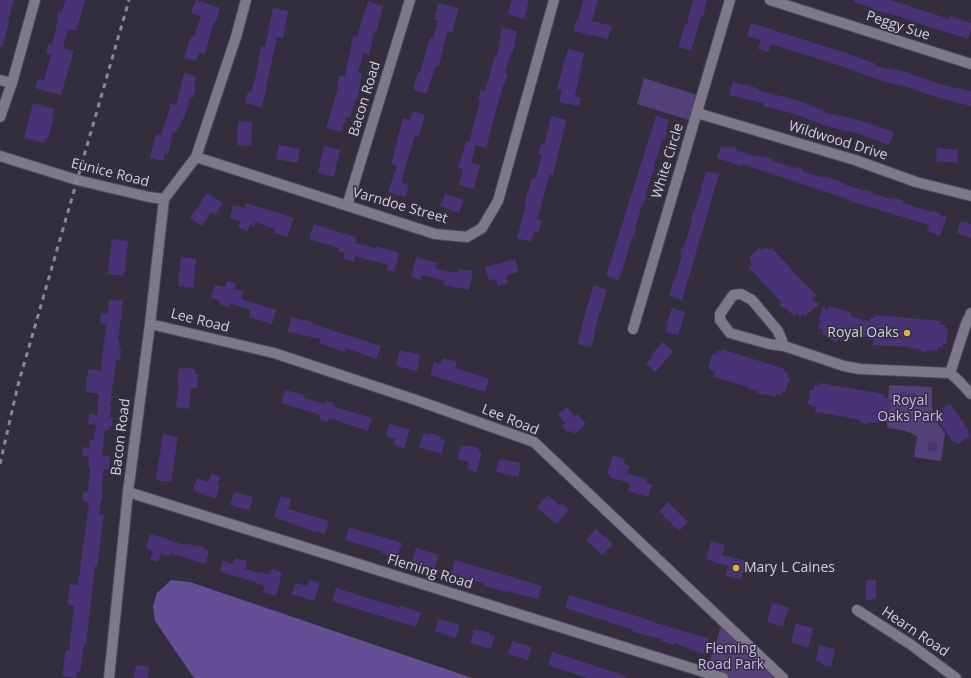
<!DOCTYPE html>
<html>
<head>
<meta charset="utf-8">
<style>
  body { margin:0 }
  canvas { display:block; background:#322e3e }
</style>
</head>
<body>
<canvas width="971" height="678"></canvas>
<script>
const g = document.querySelector('canvas').getContext('2d');
g.lineJoin = 'round';
function paint(path, color) {
  g.fillStyle = color;
  g.fill(path, 'evenodd');
}
function strokePath(path, color, width, dash) {
  g.strokeStyle = color;
  g.lineWidth = width;
  g.lineCap = dash ? 'butt' : 'round';
  g.setLineDash(dash || []);
  g.stroke(path);
}
function write(font, color, halo, rows, align = 'center') {
  g.font = font + ' "Open Sans",sans-serif';
  g.lineWidth = 3;
  g.setLineDash([]);
  g.textBaseline = 'middle';
  g.strokeStyle = halo;
  g.fillStyle = color;
  for (const [text, x, y, turn = 0] of rows) {
    g.save();
    g.translate(x, y);
    g.rotate((+turn || 0) * Math.PI / 180);
    g.textAlign = isNaN(turn) ? turn : align;
    if (halo) g.strokeText(text, 0, 0);
    g.fillText(text, 0, 0);
    g.restore();
  }
}
paint(new Path2D(`
  M644,78L697,95L689,120L637,104Z
  M889,385L932,387C932,409 930,414 945,433L941,461L914,457L917,436L903,430L887,428Z
  M723,621L782,678H723L706,672Z`), '#524079');
paint(new Path2D(`
  M171,580L190,582L472,678H194L155,621L153,606L157,593Z`), '#644e96');
paint(new Path2D(`
  M0,0H14L8,22H9L2,47L0,46Z
  M66,0H85L76,31L68,29L63,48L74,51L61,95L35,88L38,79L44,80L51,55L46,53L48,44L52,45L58,19L57,18L59,11L61,12Z
  M196,0L220,8L216,22L214,21L205,54L199,52L196,61L184,58L191,36L194,37L201,16L191,13Z
  M512,0H529L524,19L508,14Z
  M583,0H598L592,21L612,26L608,39L574,31L576,21H578Z
  M693,0H707L703,17H701L691,51L678,47L685,24H687Z
  M854,0H890L949,19L950,16L971,23V29L968,39L908,20L909,19L873,10L874,8L853,2Z
  M368,1L383,6L376,32L374,31L369,55L363,53L358,72L362,73L358,98H356L350,118L346,117L341,132L326,128L338,89H337L339,76L345,77L353,36L357,37Z
  M438,3L458,8L452,33L447,32L439,66L436,65L426,94L413,90L418,72H420L430,37L433,38L438,20H434Z
  M273,8L288,11L283,38L277,37L262,107L245,103L248,91L251,92L255,79L261,46L265,47Z
  M751,23L849,54L876,64V66L910,73V74L947,86L971,91V106L950,101L915,90L916,89L882,81L841,66L771,44L769,52L758,49L761,40L747,36Z
  M502,28L517,31L513,53L511,52L505,73L508,74L504,85H503L486,148L476,145L471,163L480,165L474,189L459,185L463,169L458,168L466,142H469L480,101L478,100L481,90L485,91L495,55L497,56Z
  M568,49L584,53L575,96L581,98L579,106L559,102L562,90L557,89Z
  M184,73L196,76L194,85L196,86L193,98L190,97L184,119H182L180,127L178,126L176,133L173,132L168,154L165,153L163,161L150,158L156,134L161,136L171,104L176,105Z
  M733,82L757,88V90L796,100L823,110V112L858,120L894,132L889,145L864,136V135L830,127L795,114L763,106V103L729,95Z
  M33,103L54,109L52,116L54,117L48,138L46,137L44,143L24,138Z
  M413,111L425,115L419,136L415,135L401,182L409,185L405,197L388,192L397,166L391,164L403,118L410,120Z
  M551,116L566,120L553,175L550,174L537,219L542,220L538,233L534,232L531,242L517,238L526,205H524L532,178L535,179L542,155L538,154L541,144L544,145Z
  M656,116L669,120L665,132H667L664,141L662,140L654,166L655,167L647,189L645,194L647,195L644,203L643,202L635,228H636L633,237H632L623,267H624L618,280L606,276Z
  M238,121L252,122L251,146L237,145Z
  M279,145L300,149L298,163L276,159Z
  M324,146L340,150L334,177L318,173Z
  M721,146L728,148L729,146L737,148L736,150L754,156V155L765,158L766,157L773,159L772,161L795,168L796,167L803,169L802,171L823,178V176L828,178V177L840,181V182L846,184V185L864,191V189L873,192L872,194L895,200V198L904,201L903,203L932,212L933,211L940,213V215L947,217L940,236L927,231L929,225L853,202V201L742,164V166L717,158Z
  M937,148L958,150L957,163L936,161Z
  M707,171L719,174L682,300L669,296L671,290H670L677,273L682,255H680L682,247H684L692,220L691,219L693,212H694L702,188H700Z
  M207,193L223,203L215,215L211,212L202,226L190,218Z
  M445,194L463,200L459,213L440,206Z
  M246,203L294,218L287,237L274,233L275,229L255,222L254,226L250,224L248,231L238,228L240,221L230,218L233,205L245,208Z
  M961,221L971,224V238L957,233Z
  M314,224L332,230L356,237L355,243L376,248L377,246L399,253L394,272L387,270L388,265L355,256L353,262L343,259L345,253L338,251L339,248L309,239Z
  M112,239L128,241L124,276L108,274Z
  M765,247L769,250L771,248L791,268L790,269L816,295L811,300L820,303L805,316L803,314L800,317L797,313L794,316L786,308L785,309L779,304L781,302L775,295L749,268L753,264L750,261L751,260L749,258L759,248L762,250Z
  M181,257L196,259L193,288L178,286Z
  M416,257L437,263L435,269L458,273L459,269L473,271L469,290L444,285L445,281L422,275L421,280L411,277Z
  M515,259L518,272L506,276L508,283L498,286L496,279L489,281L485,267Z
  M227,281L236,284L234,289L243,291L241,299L276,310L272,324L249,317L251,310L230,303L229,307L219,304L220,300L211,298L215,285L225,287Z
  M594,285L607,290L604,301L598,317L593,342H592L591,347L578,344L586,310Z
  M109,300L123,301L118,341H120L119,349H121L120,360H116L110,406H112L110,417L113,418L112,426H109V430H105L102,455L110,456L109,470L104,469L101,490H103L102,499H101L99,514L104,515L97,566H95L86,645H84L80,672H77L76,678L62,676L66,650L69,651L74,606L68,604L70,584L78,585L89,503L82,501L83,492L88,493L90,467H88L89,457L82,456L83,447L89,448L90,440H94L96,425L88,424L89,418L90,414L97,415L99,394L86,392V389L88,369L101,371L106,324L100,323L101,313L108,314Z
  M823,306L827,311L829,306L846,311L852,313L850,316L870,322V318H875V315L941,321L940,324L945,325V329H948L946,344L943,343V348L938,347V351L926,350V352L919,351V349L909,348L910,347L873,345V339H868V337L853,336L852,340L845,337L843,341L839,339L838,342L830,340L831,337L822,334L823,329L818,328L821,320L819,319Z
  M672,308L685,312L678,335L666,332L668,325H666Z
  M291,317L313,322V324L381,346L376,359L346,348L345,352L319,343L321,339L288,332Z
  M663,342L673,351L656,372L646,364L653,355L652,354Z
  M722,349L784,369V371L788,373L787,377L790,378L785,392L782,391L781,395L776,393V397L765,394L764,395L757,393V391L748,388L749,387L713,377L715,372L710,370V369L708,368L712,354L715,355L717,350L721,352Z
  M400,350L420,355L417,371L396,366Z
  M443,358L457,362L455,368L489,379L485,392L430,375L434,362L441,364Z
  M183,367L195,369V374H198L197,388H191L189,409L176,407L179,385H177L179,368L183,369Z
  M820,383L884,394V397L892,399L888,417H885L884,421L880,420L879,423L868,422V424L860,423V420L851,418L815,412L816,407L811,406V405L808,404L810,390H814V385L819,386Z
  M285,390L305,395L304,398L325,404L326,401L334,403L333,406L338,408L372,418L368,431L329,418L328,422L319,419L320,415L281,403Z
  M900,392L916,393L915,406L899,405Z
  M950,403L969,431L968,432L970,436L958,444L955,441L953,442L937,419L940,418L937,413Z
  M567,407L574,416L577,414L586,424L574,435L571,430L568,433L562,426L565,423L558,414Z
  M389,424L410,429L404,448L393,445L395,439L386,436Z
  M424,433L429,435L430,433L441,437L440,439L445,440L441,454L419,447Z
  M163,434L178,437L171,482L156,480Z
  M927 447a5 5 0 1 1 10 0a5 5 0 1 1-10 0Z
  M461,445L467,447V445L479,448L478,450L482,452L476,472L467,469L469,462L457,459Z
  M613,455L625,459L624,464L630,466L627,473L647,479L646,483L652,484L648,497L628,491L630,483L609,477L610,475L607,474Z
  M499,459L521,463L518,477L496,472Z
  M211,474L220,476L217,485H220L216,498L203,495V494L193,490L197,478L208,482Z
  M234,492L253,497L249,510L230,505Z
  M548,495L560,506L562,503L569,510L556,524L537,507Z
  M281,496L291,499L288,509L329,521L325,534L316,531V532L274,517Z
  M668,502L688,522L679,531L659,511Z
  M349,527L402,543L397,556L392,554L391,556L381,553L382,551L345,540Z
  M596,529L613,544L602,555L586,540Z
  M150,534L168,539L167,540L185,545L186,543L197,547V545L204,547V549L209,551L205,564L170,553V556L161,553L158,562L150,559L153,551L146,549Z
  M711,541L725,545L722,555L746,561L741,579L726,576L728,566L706,559Z
  M416,548L439,555L435,568L416,564L417,562L412,561Z
  M235,558L247,561L245,569L259,573V572L270,575L272,569L282,572L276,596L263,592L265,586L256,583V582L220,572L223,561L233,564Z
  M455,560L542,586L538,599L507,591V592L484,586L485,584L451,573Z
  M309,580L320,583L314,601L292,594L296,583L307,586Z
  M866,580H876V599L866,600Z
  M336,588L400,608V606L405,607L421,613L416,627L332,601Z
  M569,595L649,620V621L708,638L703,654L674,643V645L661,641L662,639L633,632V630L566,608Z
  M772,603L789,607L783,626L767,622Z
  M439,619L460,625L456,638L435,631Z
  M796,624L813,628L808,648L791,642Z
  M474,630L479,631L480,630L491,633L490,635L495,636L491,649L470,643Z
  M512,641L532,647L528,660L508,654Z
  M819,645L835,649L831,667L821,664L822,662L816,661Z
  M552,652L626,676V678H588L553,667L548,665Z
  M136,665L149,667L148,678H134Z`), '#4a3277');
const minor = new Path2D(`
  M770,0L971,64
  M0,80L12,83
  M697,113L855,160L916,182L971,196
  M0,117L12,83L35,0
  M0,156L77,180L149,197L164,199
  M196,157L435,234L467,237L482,228L498,201L554,0
  M164,199L196,157L236,37L246,0
  M347,206L410,0
  M971,313L966,324L950,373L959,381L971,394
  M150,324L274,353L416,400L534,442L783,678
  M633,329L730,0
  M784,346L778,331L752,300L741,294L733,295L720,314V320L730,333L769,344L784,346L844,366L860,369L950,373
  M128,492L723,678
  M857,610L910,644L956,678
  M109,678L128,492L150,324L164,199`);
strokePath(minor, '#4e4a57', 12);
strokePath(minor, '#7d798b', 10);
strokePath(new Path2D(`
  M0,464L18,385L129,0`), '#8b8895', 3, [5, 5]);
for (const [x, y, r, color] of [
  [907,333,4,"#e0b034"],
  [736,568,4,"#e0b034"]
]) {
  const dot = new Path2D();
  dot.arc(x, y, r, 0, 2 * Math.PI);
  g.fillStyle = color;
  g.fill(dot);
  strokePath(dot, '#322e3e', 1.5);
}
write('14px', '#d3d0db', '#322e3e', [
  ["Peggy Sue",898,26,18],
  ["Bacon Road",365,99,-73],
  ["Wildwood Drive",838,141,17],
  ["White Circle",668,161,-73],
  ["Eunice Road",110,173,14],
  ["Varndoe Street",400,206,16],
  ["Lee Road",200,321,14],
  ["Lee Road",510,420,22],
  ["Bacon Road",121,437,-83],
  ["Fleming Road",430,572,17],
  ["Hearn Road",915,632,34]
]);
write('14px', '#d3d0db', '#322e3e', [
  ["Royal Oaks",899,333],
  ["Mary L Caines",744,568,"left"]
], 'right');
write('14px', '#c8b8f5', '#322e3e', [
  ["Royal",910,401],
  ["Oaks Park",910,417],
  ["Fleming",731,649],
  ["Road Park",731,665]
]);
</script>
</body>
</html>
